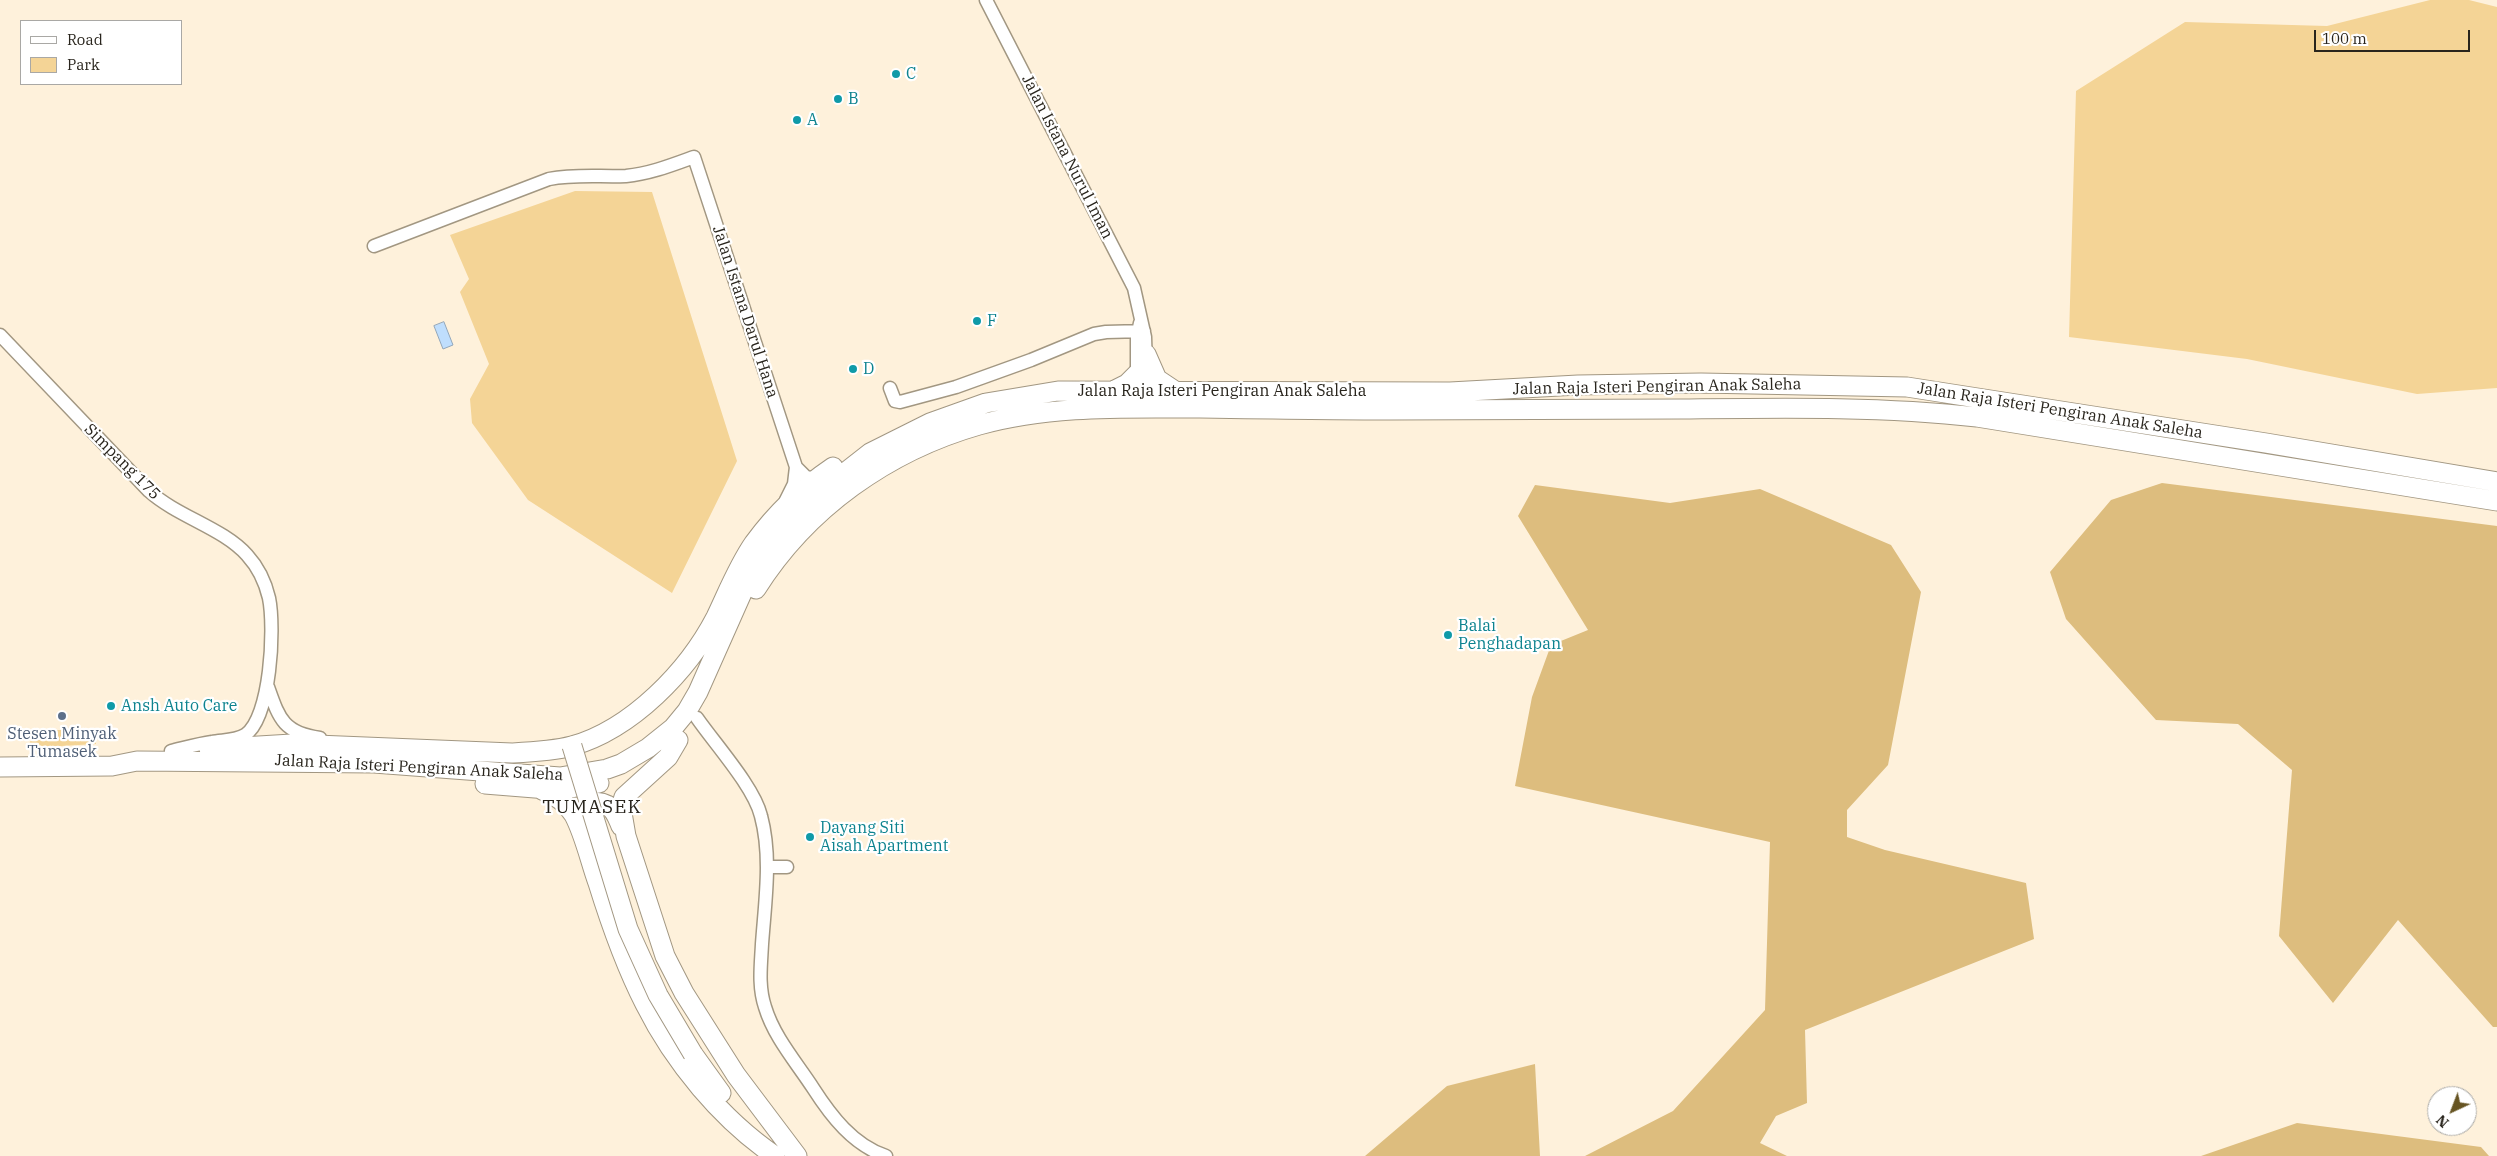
<!DOCTYPE html>
<html>
<head>
<meta charset="utf-8">
<style>
  body { margin:0 }
  #map { position:relative; width:2497px; height:1156px; overflow:hidden; background:#fef1db; font-family:"IBM Plex Serif",serif }
  canvas { display:block }
  .legend { position:absolute; left:20px; top:20px; width:162px; height:65px; box-sizing:border-box; background:#fff; border:1px solid #a9a8a5; margin:0; padding:6px 9px; list-style:none; font-size:15px; color:#29251d }
  .legend li { display:flex; align-items:center; gap:10px; height:25px }
  .legend b { width:25px; border:1px solid #a9a8a5 }
  .north { position:absolute; left:2427px; top:1086px; width:50px; height:50px; box-sizing:border-box; background:#fff; border:1px solid #a9a8a5; border-radius:50%; rotate:223deg; font-size:14px; font-weight:700; line-height:20px; text-align:center; color:#29251d }
  .north::after { content:''; display:block; margin:auto; width:18px; height:22px; background:#665422; clip-path:polygon(50% 0,100% 100%,50% 72%,0 100%) }
  .scale { position:absolute; left:2314px; top:30px; width:156px; height:22px; box-sizing:border-box; border:2px solid #29251d; border-top:0; padding-left:6px; font-size:15px; line-height:18px; white-space:nowrap; color:#29251d; -webkit-text-stroke:4px #fff; paint-order:stroke }
</style>
</head>
<body>
<div id="map">
<canvas width="2497" height="1156"></canvas>
<ul class="legend">
<li><b style="height:6px;background:#fff"></b>Road</li>
<li><b style="height:14px;background:#f4d496"></b>Park</li>
</ul>
<div class="north">N</div>
<div class="scale">100 m</div>
</div>
<script>
const g = document.querySelector('canvas').getContext('2d');
g.lineJoin = 'round';
function paint(path, color) {
  g.fillStyle = color;
  g.fill(path, 'evenodd');
}
function strokePath(path, color, width, dash) {
  g.strokeStyle = color;
  g.lineWidth = width;
  g.lineCap = dash ? 'butt' : 'round';
  g.setLineDash(dash || []);
  g.stroke(path);
}
function write(font, color, halo, rows, align = 'center') {
  g.font = font + ' "IBM Plex Serif",serif';
  g.lineWidth = 4.5;
  g.setLineDash([]);
  g.textBaseline = 'middle';
  g.strokeStyle = halo;
  g.fillStyle = color;
  for (const [text, x, y, turn = 0] of rows) {
    g.save();
    g.translate(x, y);
    g.rotate((+turn || 0) * Math.PI / 180);
    g.textAlign = isNaN(turn) ? turn : align;
    if (halo) g.strokeText(text, 0, 0);
    g.fillText(text, 0, 0);
    g.restore();
  }
}
paint(new Path2D(`
  M2430,0H2469L2497,7V388L2417,394L2247,359L2069,337L2076,91L2185,22L2327,26Z
  M575,191L652,192L737,461L672,593L528,500L472,423L470,399L489,364L460,292L469,279L450,235Z
  M47,730H93L96,732V744L27,748L31,740Z`), '#f4d496');
paint(new Path2D(`
  M2162,483L2497,526V1027H2493L2398,920L2333,1003L2279,936L2292,770L2238,724L2156,720L2066,619L2050,572L2111,500Z
  M1535,485L1670,503L1760,489L1891,545L1921,592L1888,765L1847,810V837L1885,850L2026,883L2034,939L1805,1030L1807,1103L1776,1116L1760,1143L1787,1156H1585L1673,1111L1765,1010L1770,842L1515,786L1532,697L1551,645L1588,630L1518,516Z
  M1535,1064L1540,1156H1365L1447,1086Z
  M2297,1123L2481,1147L2489,1156H2201Z`), '#ddbd7e');
const water = new Path2D(`
  M444,322L453,345L443,349L434,326Z`);
paint(water, '#bfdefd');
strokePath(water, '#92a6ba', 1);
const street = new Path2D(`
  M986,0L1134,288L1145,337L1147,398
  M374,246L549,179C575,174 600,177 626,176C649,174 672,165 694,157L796,467L806,477L816,479
  M0,335L149,491C178,517 223,528 247,555C258,567 265,581 269,598C275,627 271,718 245,735C235,741 222,740 212,742C198,744 184,748 171,751
  M1137,380V337L1140,323
  M890,388L895,401L900,402L956,387L1031,360L1094,334L1106,332L1144,331
  M786,500L794,484L796,467
  M268,687C279,718 283,733 320,738
  M697,718C715,744 754,787 761,816C772,857 765,902 762,944C761,965 758,986 765,1007C774,1037 796,1062 813,1088C831,1116 853,1145 886,1156
  M767,867H787`);
const primary = new Path2D(`
  M1146,354L1157,379L1175,391
  M1115,390L1127,384L1137,374
  M756,589C807,508 888,451 979,425C1050,405 1125,408 1197,408C1262,409 1326,410 1390,410C1487,410 1584,410 1681,409C1779,408 1879,406 1977,417L2497,501
  M678,740L668,757L624,797L621,807L626,836L665,956L684,993L736,1075L797,1156
  M209,749L292,744L512,753C532,752 553,751 572,746C632,729 688,671 716,617C728,592 738,566 754,543C776,513 802,488 833,467
  M0,767L112,766L137,761L374,763L560,777L607,769L621,764L648,748L673,728L687,711L698,692L750,575L783,529L824,489L870,453L930,423L986,403L1058,391L1450,392L1578,385L1701,383L1907,387L2266,443L2497,482
  M485,784L560,790L599,783
  M542,790C555,795 566,802 574,815C585,836 590,861 598,883C611,925 625,965 645,1004C674,1062 721,1119 775,1156
  M580,816C584,805 596,799 607,805C615,809 618,819 621,826
  M693,1054L721,1093`);
strokePath(street, '#a29782', 15);
strokePath(primary, '#a29782', 21);
strokePath(street, '#fff', 12);
strokePath(primary, '#fff', 19);
const primaryBridge = new Path2D(`
  M572,746L628,929L658,995L693,1054`);
strokePath(primaryBridge, '#a29782', 21, []);
strokePath(primaryBridge, '#fff', 19);
for (const [x, y, r, color] of [
  [896,74,5,"#0f9aa8"],
  [838,99,5,"#0f9aa8"],
  [797,120,5,"#0f9aa8"],
  [977,321,5,"#0f9aa8"],
  [853,369,5,"#0f9aa8"],
  [1448,635,5,"#0f9aa8"],
  [111,706,5,"#0f9aa8"],
  [62,716,5,"#5c6f8a"],
  [810,837,5,"#0f9aa8"]
]) {
  const dot = new Path2D();
  dot.arc(x, y, r, 0, 2 * Math.PI);
  g.fillStyle = color;
  g.fill(dot);
  strokePath(dot, '#fff', 2);
}
write('16px', '#0d838f', '#fff', [
  ["C",906,74],
  ["B",848,99],
  ["A",807,120],
  ["F",987,321],
  ["D",863,369],
  ["Balai",1458,626],
  ["Penghadapan",1458,644],
  ["Ansh Auto Care",121,706],
  ["Dayang Siti",820,828],
  ["Aisah Apartment",820,846]
], 'left');
write('16px', '#29251d', '#fff', [
  ["Jalan Istana Nurul Iman",1067,157,63],
  ["Jalan Istana Darul Hana",745,312,72],
  ["Jalan Raja Isteri Pengiran Anak Saleha",1657,387,-1],
  ["Jalan Raja Isteri Pengiran Anak Saleha",1222,391],
  ["Jalan Raja Isteri Pengiran Anak Saleha",2060,411,9],
  ["Simpang 175",122,462,45],
  ["Jalan Raja Isteri Pengiran Anak Saleha",419,768,3]
]);
write('16px', '#4e5e75', '#fff', [
  ["Stesen Minyak",62,734],
  ["Tumasek",62,752]
]);
g.letterSpacing = '1px';
write('19px', '#29251d', '#fff', [
  ["TUMASEK",592,808]
]);
g.letterSpacing = '0px';
</script>
</body>
</html>
